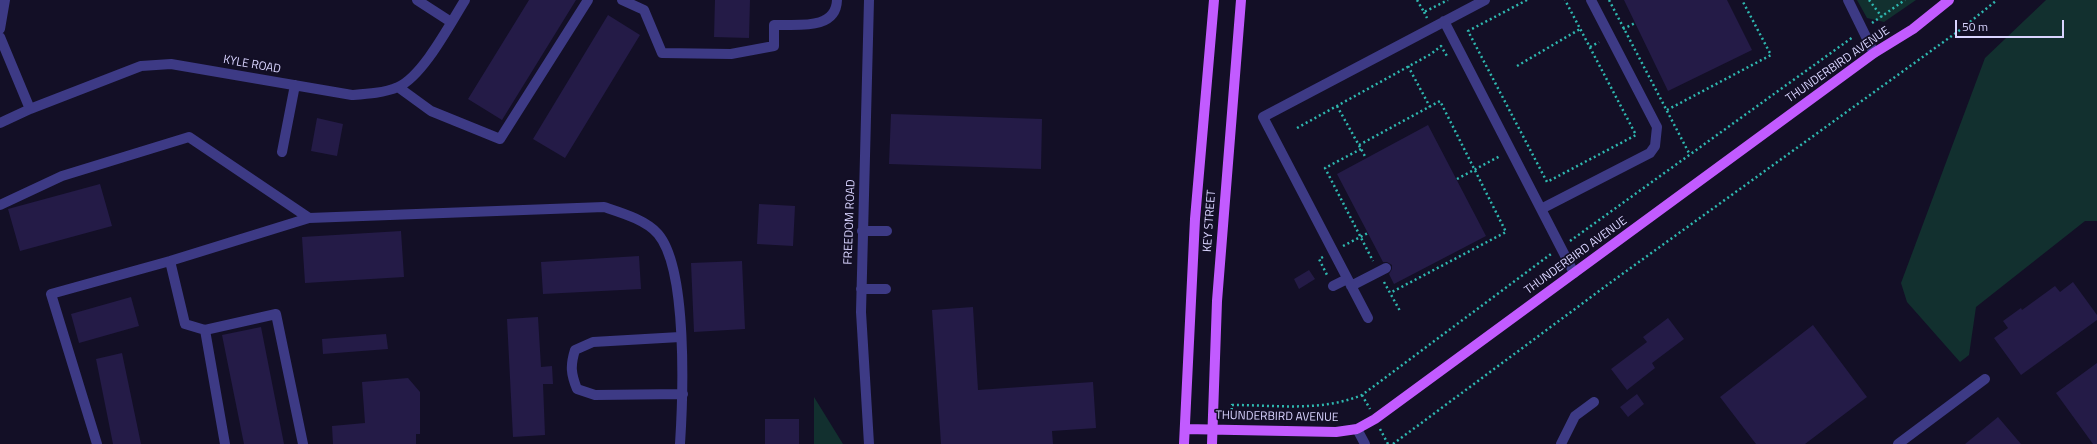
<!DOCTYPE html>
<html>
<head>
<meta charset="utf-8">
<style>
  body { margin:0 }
  #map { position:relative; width:2097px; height:444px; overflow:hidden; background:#130f26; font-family:"Titillium Web",sans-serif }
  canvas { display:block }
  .scale { position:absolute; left:1955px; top:20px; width:109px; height:18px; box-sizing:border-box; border:2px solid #d9d4ff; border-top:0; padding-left:5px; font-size:12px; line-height:14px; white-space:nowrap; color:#d9d4ff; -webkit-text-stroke:3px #130f26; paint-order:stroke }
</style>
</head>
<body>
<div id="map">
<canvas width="2097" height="444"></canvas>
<div class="scale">50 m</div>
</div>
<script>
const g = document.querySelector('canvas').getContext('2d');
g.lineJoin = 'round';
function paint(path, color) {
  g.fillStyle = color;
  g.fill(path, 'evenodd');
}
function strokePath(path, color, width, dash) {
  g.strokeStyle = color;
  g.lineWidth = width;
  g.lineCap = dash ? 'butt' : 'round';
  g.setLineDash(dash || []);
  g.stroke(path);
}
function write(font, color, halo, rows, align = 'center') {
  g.font = font + ' "Titillium Web",sans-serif';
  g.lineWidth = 3.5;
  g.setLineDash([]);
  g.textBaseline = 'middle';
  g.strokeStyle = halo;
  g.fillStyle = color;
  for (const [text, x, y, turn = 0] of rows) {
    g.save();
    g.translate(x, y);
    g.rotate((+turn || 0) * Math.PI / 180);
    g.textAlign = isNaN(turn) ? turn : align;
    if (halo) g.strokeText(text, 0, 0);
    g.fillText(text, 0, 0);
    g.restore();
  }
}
paint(new Path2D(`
  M1857,0H1916L1884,22L1867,18Z
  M2046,0H2097V221H2085L1976,307L1969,355L1960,362L1907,302L1901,283L1985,58Z
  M814,397L843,444H844H814Z`), '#12302f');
paint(new Path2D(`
  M529,0H576L502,120L468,99Z
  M715,0H750L749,38L714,37Z
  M1624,0H1727L1752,50L1668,91Z
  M608,15L640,35L565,158L533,139Z
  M891,114L1042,119L1041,169L889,164Z
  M317,118L343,124L337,156L311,151Z
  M1428,125L1486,236L1394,284L1389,274L1392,269V265L1387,262H1383L1337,174Z
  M100,184L112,226L20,251L8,209Z
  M759,204L795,206L793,246L757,244Z
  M401,231L404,277L305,283L302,237Z
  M639,256L641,289L543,294L541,262Z
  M742,261L745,329L694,332L691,263Z
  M1309,270L1315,279L1299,289L1294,279Z
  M2073,282L2097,315V320L2021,375L1994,338L2008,328L2003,321L2021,308L2022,310L2055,286L2060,292Z
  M131,297L139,326L79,343L71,314Z
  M973,307L978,390L1093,382L1096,428L1052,431L1053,444H941L932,310Z
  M538,317L541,367L552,366L553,384H543L545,435L513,437L507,319Z
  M1668,318L1684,339L1652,363L1655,368L1627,390L1611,369L1647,342L1643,337Z
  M1813,325L1867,397L1805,444H1756L1720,397Z
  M261,327L284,444H244L222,335Z
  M386,334L388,349L323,354L322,339Z
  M122,353L141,444H113L96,359Z
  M2097,363V444H2093L2056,393Z
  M408,378L420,392V434H416V444H333L332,426L365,423L362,382Z
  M1637,394L1644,404L1628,417L1620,407Z
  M1998,417L2021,444H1965Z
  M765,419H799V444H765Z`), '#241b47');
strokePath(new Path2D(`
  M1417,0L1424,12L1448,0
  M1527,0L1468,31L1547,182L1636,135L1565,0
  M1609,0L1690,155
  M1869,0L1882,17
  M1424,12L1427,18
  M1872,23L1905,0
  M1623,29L1635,23
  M1590,47L1599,42
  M1408,66L1430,107
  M1517,66L1580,29
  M1337,106L1366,158
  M1667,110L1771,55L1742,0
  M1297,128L1431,54L1441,46L1447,56
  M1359,145L1440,101L1506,232L1390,293
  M1361,149L1325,168L1373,261
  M1457,179L1500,156
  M1570,241L1853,37
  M1343,246L1368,233
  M1323,257L1319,259L1328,277
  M1384,282L1400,311
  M1362,395L1370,409
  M1231,420L1232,405C1276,405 1321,412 1362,395L1551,254
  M1380,429L1388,444
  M1393,444L1614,280L1960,30L1997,0`), '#2fb8b0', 2.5, [2, 3]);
strokePath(new Path2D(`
  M417,0L451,22
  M622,0L644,10L662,53L731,54L774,46V25C796,24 836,31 837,0
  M1848,0L1874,53
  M1444,21L1574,273
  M0,29L5,0
  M0,37L30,109
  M398,87L431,111L500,139L588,0
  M0,123L30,109L141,66L171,64L352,95C367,94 384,93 398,87C423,76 450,24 465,0
  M282,152L295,85
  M0,205L62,176L189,137L309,218
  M1541,209L1650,153L1655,146L1657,127L1591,0
  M862,231H887
  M170,261L185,324L205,330L225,444
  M1333,286L1347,279
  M1351,286L1386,268
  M861,289H886
  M1368,318L1263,117L1485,0
  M205,330L276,314L303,444
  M680,337L593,342L575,350C570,366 571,374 577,389L595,395L683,394
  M1357,429L1365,444
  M97,444L51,294L170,261L309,218L604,207C622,213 646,220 658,234C688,269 683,398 680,444
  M869,444L861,312L869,0
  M1561,444L1575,416L1594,402
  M1898,444L1985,379`), '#3d3a85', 10);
strokePath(new Path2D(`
  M1185,429L1336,432L1357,429L1375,419L1874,53L1913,29L1949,0
  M1184,444L1195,219L1214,0
  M1212,444L1217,301L1241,0`), '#c25bff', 10);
write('12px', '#d9d4ff', '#130f26', [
  ["KYLE ROAD",252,65,10],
  ["THUNDERBIRD AVENUE",1838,65,-35],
  ["KEY STREET",1210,221,-86],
  ["FREEDOM ROAD",850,222,-88],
  ["THUNDERBIRD AVENUE",1576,256,-36],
  ["THUNDERBIRD AVENUE",1277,417,1]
]);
</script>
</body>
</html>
